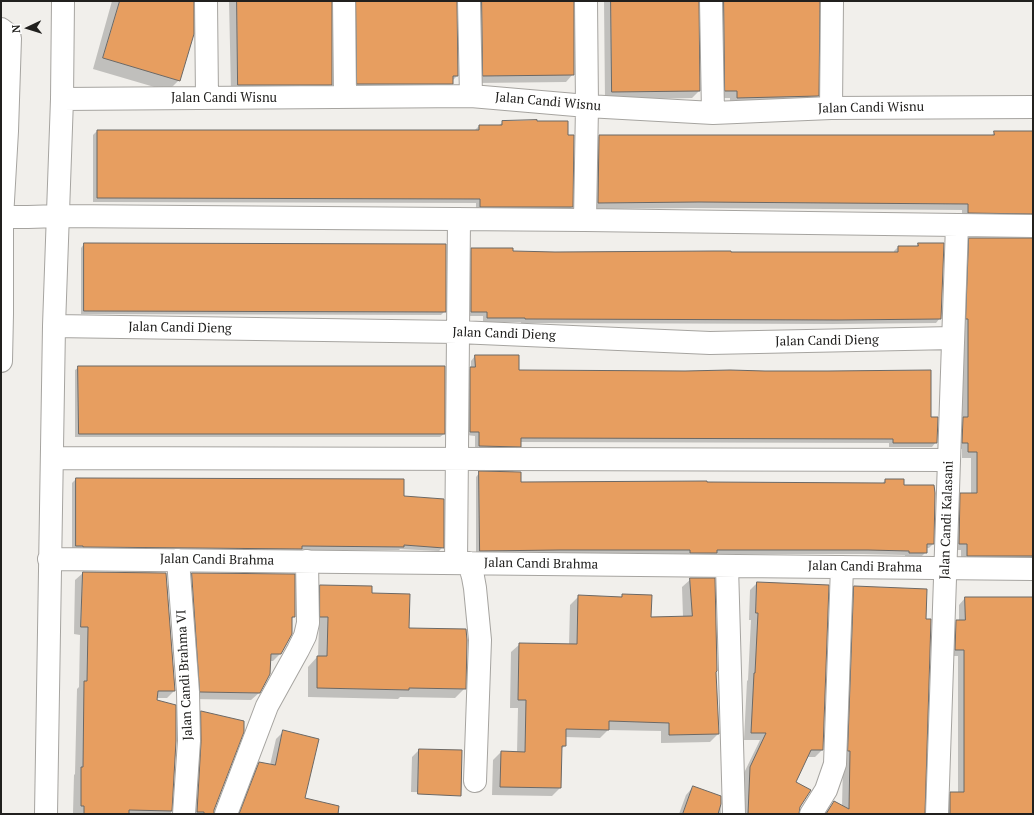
<!DOCTYPE html>
<html>
<head>
<meta charset="utf-8">
<style>
  body { margin:0 }
  #map { position:relative; width:1034px; height:815px; overflow:hidden; background:#f1efeb; font-family:"PT Serif",serif }
  canvas { display:block }
  .frame { position:absolute; inset:0; border:2px solid #21201e; pointer-events:none }
  .north { position:absolute; left:8px; top:8px; width:40px; height:40px; -webkit-text-stroke:3px #fff; paint-order:stroke; rotate:266deg; font-size:11px; font-weight:700; line-height:16px; text-align:center; color:#21201e }
  .north::after { content:''; display:block; margin:auto; width:14px; height:18px; background:#21201e; clip-path:polygon(50% 0,100% 100%,50% 72%,0 100%) }
</style>
</head>
<body>
<div id="map">
<canvas width="1034" height="815"></canvas>
<div class="frame"></div>
<div class="north">N</div>
</div>
<script>
const g = document.querySelector('canvas').getContext('2d');
g.lineJoin = 'round';
function paint(path, color) {
  g.fillStyle = color;
  g.fill(path, 'evenodd');
}
function strokePath(path, color, width, dash) {
  g.strokeStyle = color;
  g.lineWidth = width;
  g.lineCap = dash ? 'butt' : 'round';
  g.setLineDash(dash || []);
  g.stroke(path);
}
function write(font, color, halo, rows, align = 'center') {
  g.font = font + ' "PT Serif",serif';
  g.lineWidth = 4;
  g.setLineDash([]);
  g.textBaseline = 'middle';
  g.strokeStyle = halo;
  g.fillStyle = color;
  for (const [text, x, y, turn = 0] of rows) {
    g.save();
    g.translate(x, y);
    g.rotate((+turn || 0) * Math.PI / 180);
    g.textAlign = isNaN(turn) ? turn : align;
    if (halo) g.strokeText(text, 0, 0);
    g.fillText(text, 0, 0);
    g.restore();
  }
}
paint(new Path2D(`
  M112,1H190L179,80L168,91L93,69Z
  M229,1H330L331,84L324,92H231Z
  M346,1H456L457,76L452,81V83L444,91H350Z
  M471,1H573V74L566,82L476,83Z
  M604,1H698L699,91L692,98L605,100Z
  M713,1H818V96L810,103L730,105V98H718Z
  M503,122L572,207L567,211H476V203L93,202V135L97,131L475,130L479,126H498Z
  M1033,131V222L962,219V210L692,208L592,209L593,142L599,136H991L995,132Z
  M969,239H1033V563L961,562V550H953L954,501L961,494H971V458H962V449H956L957,424L962,419L963,245Z
  M84,244L445,311L441,315L81,314V248Z
  M918,244L940,318L936,323L833,324L521,323V322H483V316H467L468,253L472,249L512,252H555L894,253V251L898,247H916Z
  M475,356L518,371L930,418L936,442L932,447H889V443L520,442V446L516,450H475V436L466,435V372L471,368V361Z
  M79,367L444,434L440,437H75V370Z
  M480,472L520,483L882,484L885,480L903,486L933,544L929,548H926V552L922,556L905,557V555L863,554H715L712,557H686V554L555,553L476,555V477Z
  M76,479L403,497L443,547L439,551L400,549L399,550H300L297,553L72,550V483Z
  M83,573L166,574L174,691L167,698H156V701L175,741L171,814H77V813H73L74,775L75,774L77,689L79,687L80,635L74,634L75,580Z
  M192,574L294,575V616L291,620L281,653L273,661H269L259,693L251,700L193,699L184,581Z
  M691,579L715,673L718,734L710,742L661,743V731L608,730L600,738L565,737V746L561,749L560,788L552,796L492,795L493,760L501,752L517,753L518,708H510L511,652L520,644L569,645L570,605L579,596L620,598L623,595L650,618L683,617L682,587Z
  M757,583L822,750L815,757H807L794,782L799,807L798,814H739L743,775L760,740H744L747,681L748,680L751,620H749L750,590Z
  M320,586L371,594L408,629L465,688L455,698L400,697L398,699L308,697V667L318,656L319,626H311V596Z
  M854,587L924,814H824L827,810L834,802L842,806L847,594Z
  M965,598H1033V814H943L944,799L951,793H958V656H949L950,628L956,621H959V605Z
  M201,712L213,810V814H190L194,719Z
  M284,731L309,814H235L252,770L260,763L270,765L276,739Z
  M419,750L453,793L411,792L412,757Z
  M693,787L720,797L721,814H679L686,795Z`), '#0003');
const building = new Path2D(`
  M120,1H194V34L180,81L103,58Z
  M237,1H332V85H238Z
  M356,1H457L458,76H453V84H357Z
  M482,1H574V75L483,76Z
  M611,1H699L700,91L612,92Z
  M724,1H820L819,96L737,98V91H725Z
  M537,120V121H568V135H574L573,207H480V199L97,198V130H479V125H502V121Z
  M994,131H1033V214L968,213V204L699,202L598,203L599,135H994Z
  M969,238H1033V556H967V544H959L960,493H977V452H968V443H962L963,417H968V319H966Z
  M84,243L446,244V312L84,311Z
  M918,243H944L941,319L838,320L525,319V318H487V312H471V248H513V251L555,252L713,251H731V252H898V246H918Z
  M475,355H519V370L685,371L730,370L765,371H828L931,370V417H938L937,443H893V439L521,438V447L479,446V432H470V367H475Z
  M78,366H445V434H79Z
  M479,471L521,472V482L707,481V482L885,483V479H904V485H934L935,493L934,544H927V553H909V551L868,550H717V553H690V550H560L480,551Z
  M76,478L404,479V496L444,499V548L404,545V547L302,546V549L83,547V546H76Z
  M83,572L166,573L175,691H158L157,700L176,705V741L172,811L129,810V814H84V806H81V767H83L84,681H87L88,627H81Z
  M192,573L295,574V617H292V634L281,654H271L270,674L260,693L200,692Z
  M690,578H715L717,671L716,672L719,734L669,735V723L609,721V730L566,729V746H562L561,788L500,787L501,751L525,752L526,700H518L519,643L577,644L578,595L622,597V594L652,595L651,617L692,616Z
  M757,582L829,585L823,750H811L796,782L811,790L800,807L799,814H748L750,767L766,733H751L754,673H755L758,613H756Z
  M320,585L372,586V593L410,594L409,628L466,629L467,640L466,689L409,688V690L317,688V656H327L328,617H320Z
  M854,586L927,589L926,619H931L925,814H826L834,801L849,809L850,751H848Z
  M965,597H1033V814H950V792H964V650H955L956,620H965Z
  M201,711L244,721V732L214,810V814H204V812H197L201,742Z
  M283,730L319,739L305,798L339,806L338,814H239L259,762L275,765Z
  M419,749L462,750L461,796L418,794Z
  M693,786L721,796V804L718,814H683Z`);
paint(building, '#e79e60');
strokePath(building, '#6b6865', 1);
const street = new Path2D(`
  M206,1L207,98
  M344,1L345,97
  M469,1L471,96
  M711,1L713,113
  M1,29L5,32L10,38L7,131L2,218V314L1,361
  M62,99L471,96L587,106L713,113L831,108L1033,107
  M831,108L832,1
  M1,217H28L59,216L585,220L1033,226
  M585,220L587,106L586,1
  M54,326L458,332L710,343L953,338
  M52,458L949,460
  M49,559L1033,569
  M178,560L188,692L189,741L184,814
  M456,563L459,219
  M469,563L473,577L475,588L480,640L475,781
  M727,566L734,814
  M46,814L54,326L62,99L63,1
  M226,814L267,706L298,650L305,636L308,623L307,561
  M811,814L826,790L835,764L842,567
  M937,814L957,225`);
strokePath(street, '#a6a4a0', 24);
strokePath(street, '#fff', 22);
write('13px', '#21201e', '#fff', [
  ["Jalan Candi Wisnu",224,98],
  ["Jalan Candi Wisnu",548,102,5],
  ["Jalan Candi Wisnu",871,108,-1],
  ["Jalan Candi Dieng",180,328,1],
  ["Jalan Candi Dieng",504,334,2],
  ["Jalan Candi Dieng",827,341,-1],
  ["Jalan Candi Kalasani",947,520,-88],
  ["Jalan Candi Brahma",217,560,1],
  ["Jalan Candi Brahma",541,564,1],
  ["Jalan Candi Brahma",865,567,1],
  ["Jalan Candi Brahma VI",185,675,-93]
]);
</script>
</body>
</html>
